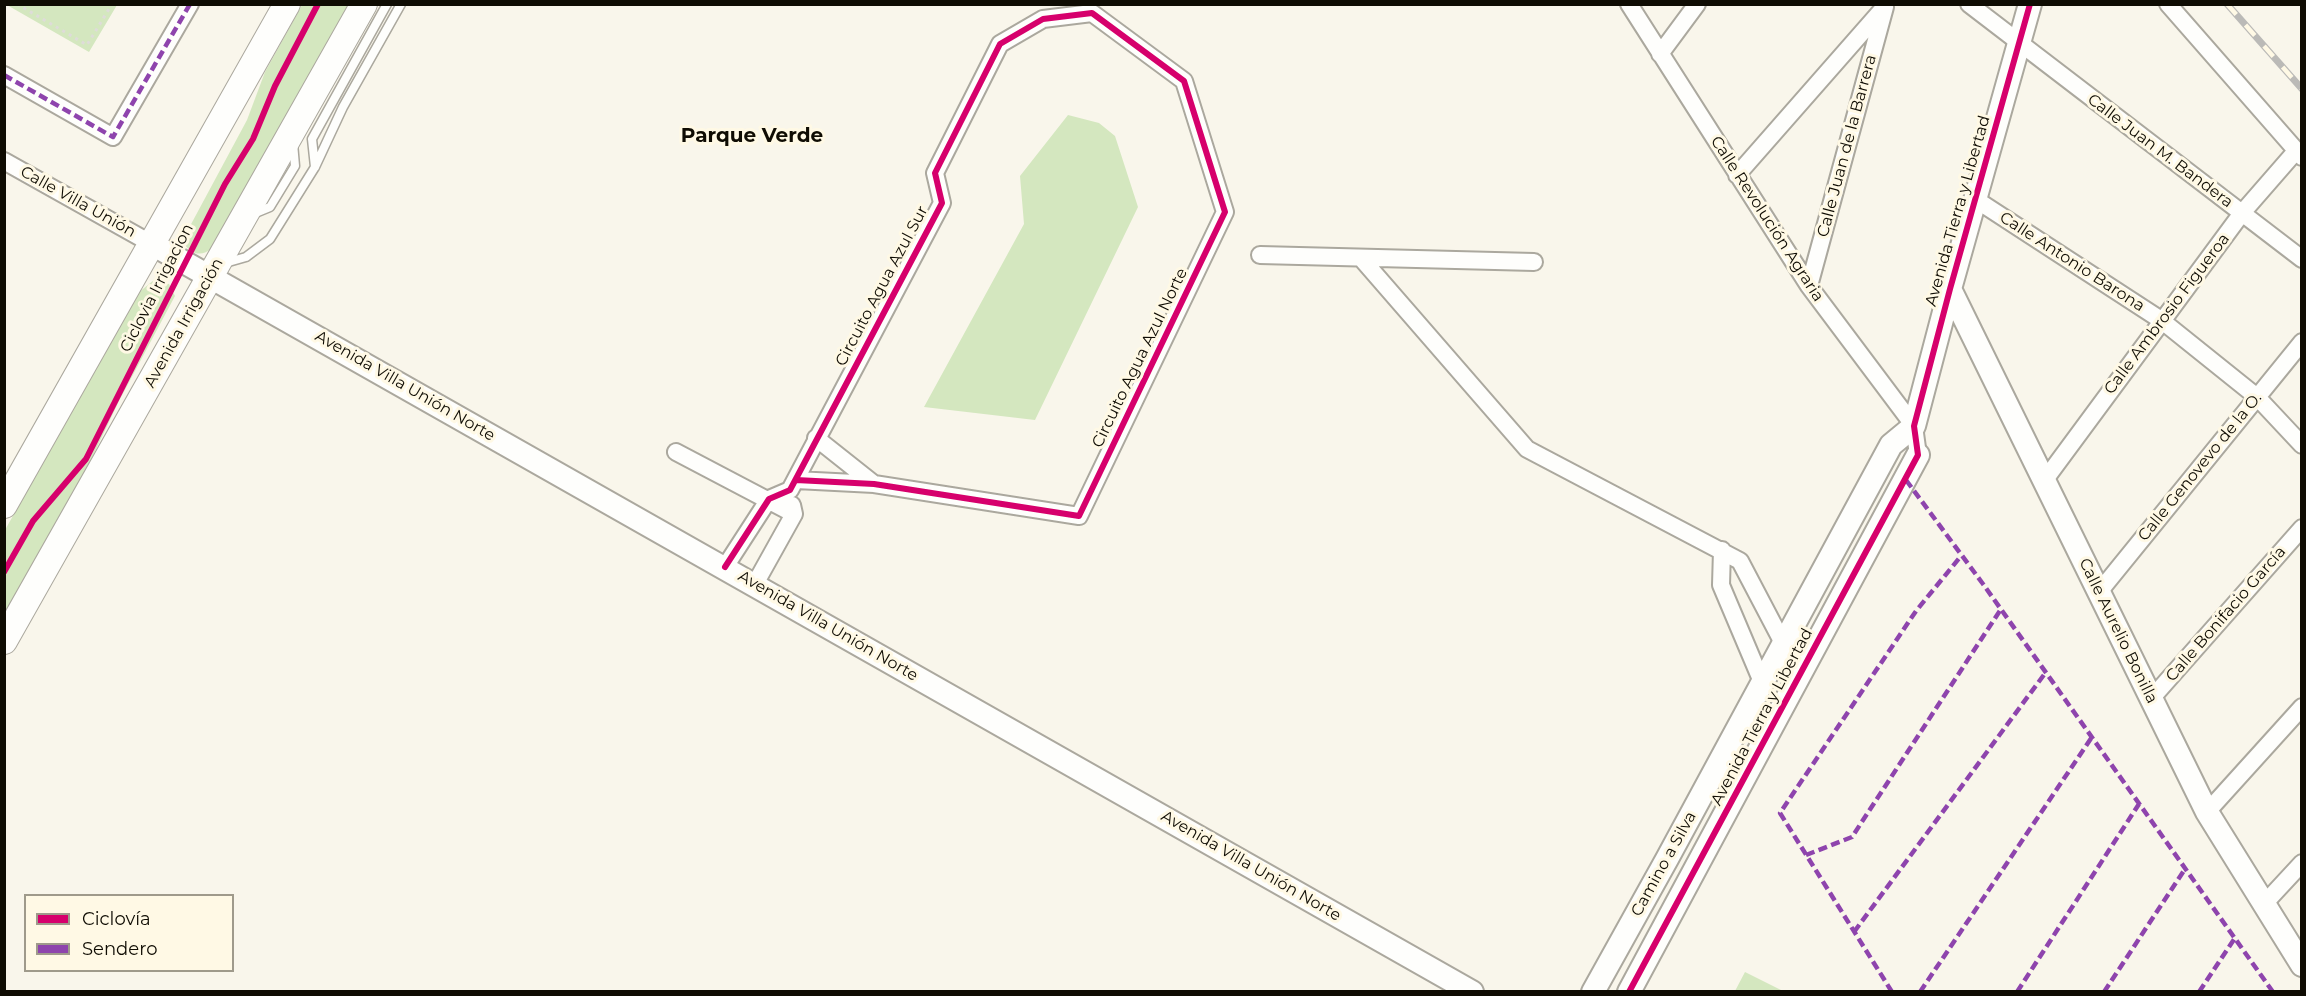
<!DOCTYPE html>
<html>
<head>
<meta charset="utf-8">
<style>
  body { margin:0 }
  #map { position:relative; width:2306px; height:996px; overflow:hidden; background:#f9f6eb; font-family:Montserrat,sans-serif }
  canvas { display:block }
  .frame { position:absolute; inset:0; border:6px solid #0f0c03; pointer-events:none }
  .legend { position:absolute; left:24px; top:894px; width:210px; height:78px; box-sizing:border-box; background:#fff9e5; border:2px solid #9f9a8b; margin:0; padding:8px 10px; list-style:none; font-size:18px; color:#0f0c03 }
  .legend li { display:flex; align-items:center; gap:12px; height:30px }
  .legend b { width:30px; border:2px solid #9f9a8b }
</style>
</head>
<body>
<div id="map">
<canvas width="2306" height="996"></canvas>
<div class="frame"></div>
<ul class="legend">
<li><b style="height:8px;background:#d6006c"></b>Ciclovía</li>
<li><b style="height:8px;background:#8e44ad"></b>Sendero</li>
</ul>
</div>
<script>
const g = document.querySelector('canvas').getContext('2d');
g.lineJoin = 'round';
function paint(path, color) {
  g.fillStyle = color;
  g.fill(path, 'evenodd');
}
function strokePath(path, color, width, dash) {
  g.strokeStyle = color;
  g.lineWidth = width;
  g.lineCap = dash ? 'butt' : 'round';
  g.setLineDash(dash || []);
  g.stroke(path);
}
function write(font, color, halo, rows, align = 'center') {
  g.font = font + ' Montserrat,sans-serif';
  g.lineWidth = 6;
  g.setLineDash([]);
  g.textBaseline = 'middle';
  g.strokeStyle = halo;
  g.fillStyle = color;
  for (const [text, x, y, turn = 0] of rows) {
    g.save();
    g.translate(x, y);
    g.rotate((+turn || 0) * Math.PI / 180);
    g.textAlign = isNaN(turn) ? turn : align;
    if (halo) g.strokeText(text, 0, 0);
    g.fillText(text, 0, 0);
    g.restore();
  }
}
paint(new Path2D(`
  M7,5H117L89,52Z
  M302,5H348L212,248C201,258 190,254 182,241L247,120L265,72Z
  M1068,115L1099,123L1115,136L1138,207L1035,420L924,407L1024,224L1020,176Z
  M154,280L169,284L175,296L119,401L87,468L5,615V530L138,293Z
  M1745,972L1783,991H1735Z`), '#d4e7bf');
const lane = new Path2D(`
  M315,167L312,139L387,4
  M253,214L270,207L295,166L293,143
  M225,263L246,257L270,239L315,167L343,107L401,4`);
const street = new Path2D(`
  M1629,4L1809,286L1914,426L1918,455
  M1969,4L2302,259
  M2168,4L2302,157
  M1660,54L1697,4
  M4,75L113,137L190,4
  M4,161L152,244
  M1737,175L1881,11
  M1975,199L2161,320L2257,397L2302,445
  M1260,255L1534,262
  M1361,258L1527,449L1740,561L1783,643L1810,655
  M1809,286L1885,7
  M816,438L874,484
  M676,452L794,514
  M2044,481L2242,213L2296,151
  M1722,550L1721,585L1762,682
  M725,567L769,499L790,490L942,203L935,173L1000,44L1043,19L1092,13L1184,81L1225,212L1079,516L874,484L796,480
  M755,584L794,514L792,505
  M2099,592L2302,342
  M2151,699L2302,528
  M2207,812L2302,707
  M2264,904L2302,863`);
const secondary = new Path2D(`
  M152,244L1472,992
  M1950,289L2207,812L2302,965
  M1593,992L1667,859L1891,445L1914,426L1950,289L2030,4
  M1629,992L1918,455`);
const primary = new Path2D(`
  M4,505L287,4
  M4,641L364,4`);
strokePath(lane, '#aba89e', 11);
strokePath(street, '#aba89e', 20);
strokePath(secondary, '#aba89e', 26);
strokePath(primary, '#aba89e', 28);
strokePath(new Path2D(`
  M17,4L87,45L112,4`), '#dedcd9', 3, [3, 4.5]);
strokePath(lane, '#fefefc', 8);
strokePath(street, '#fefefc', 16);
strokePath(secondary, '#fefefc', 22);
strokePath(primary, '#fefefc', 26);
const rail = new Path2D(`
  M2227,4L2302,89`);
strokePath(rail, '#bbbab7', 7);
strokePath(rail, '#fff9e5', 4.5, [14]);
strokePath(new Path2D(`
  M4,75L113,137L190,4
  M1906,480L1983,584L2273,992
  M1806,855L1852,837L2001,609
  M1854,932L2046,672
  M1892,992L1780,813L1916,611L1961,556
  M1920,992L2092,737
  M2017,992L2139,804
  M2104,992L2185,869
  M2199,992L2235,938`), '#8e44ad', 4.5, [9, 4.5]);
strokePath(new Path2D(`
  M725,567L769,499L790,490L942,203L935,173L1000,44L1043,19L1092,13L1184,81L1225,212L1079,516L874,484L796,480
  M4,572L33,521L86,459L225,184L253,139L275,86L318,4
  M1629,992L1918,455L1914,426L1950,289L2030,4`), '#d6006c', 6);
write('16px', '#0f0c03', '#fff9e5', [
  ["Calle Juan de la Barrera",1847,146,-75],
  ["Calle Juan M. Bandera",2160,151,37],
  ["Calle Villa Unión",78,202,29],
  ["Avenida Tierra y Libertad",1958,211,-74],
  ["Calle Revolución Agraria",1767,219,57],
  ["Calle Antonio Barona",2072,262,33],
  ["Circuito Agua Azul Sur",882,286,-62],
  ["Ciclovia Irrigacion",157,288,-63],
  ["Calle Ambrosio Figueroa",2167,314,-53],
  ["Avenida Irrigación",184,323,-61],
  ["Circuito Agua Azul Norte",1140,358,-64],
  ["Avenida Villa Unión Norte",405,386,30],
  ["Calle Genovevo de la O.",2200,467,-51],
  ["Calle Bonifacio García",2226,614,-49],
  ["Avenida Villa Unión Norte",828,626,30],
  ["Calle Aurelio Bonilla",2118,631,64],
  ["Avenida Tierra y Libertad",1762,717,-62],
  ["Camino a Silva",1664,864,-61],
  ["Avenida Villa Unión Norte",1251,866,30]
]);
write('bold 20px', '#0f0c03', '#fff9e5', [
  ["Parque Verde",752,136]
]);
</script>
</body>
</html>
